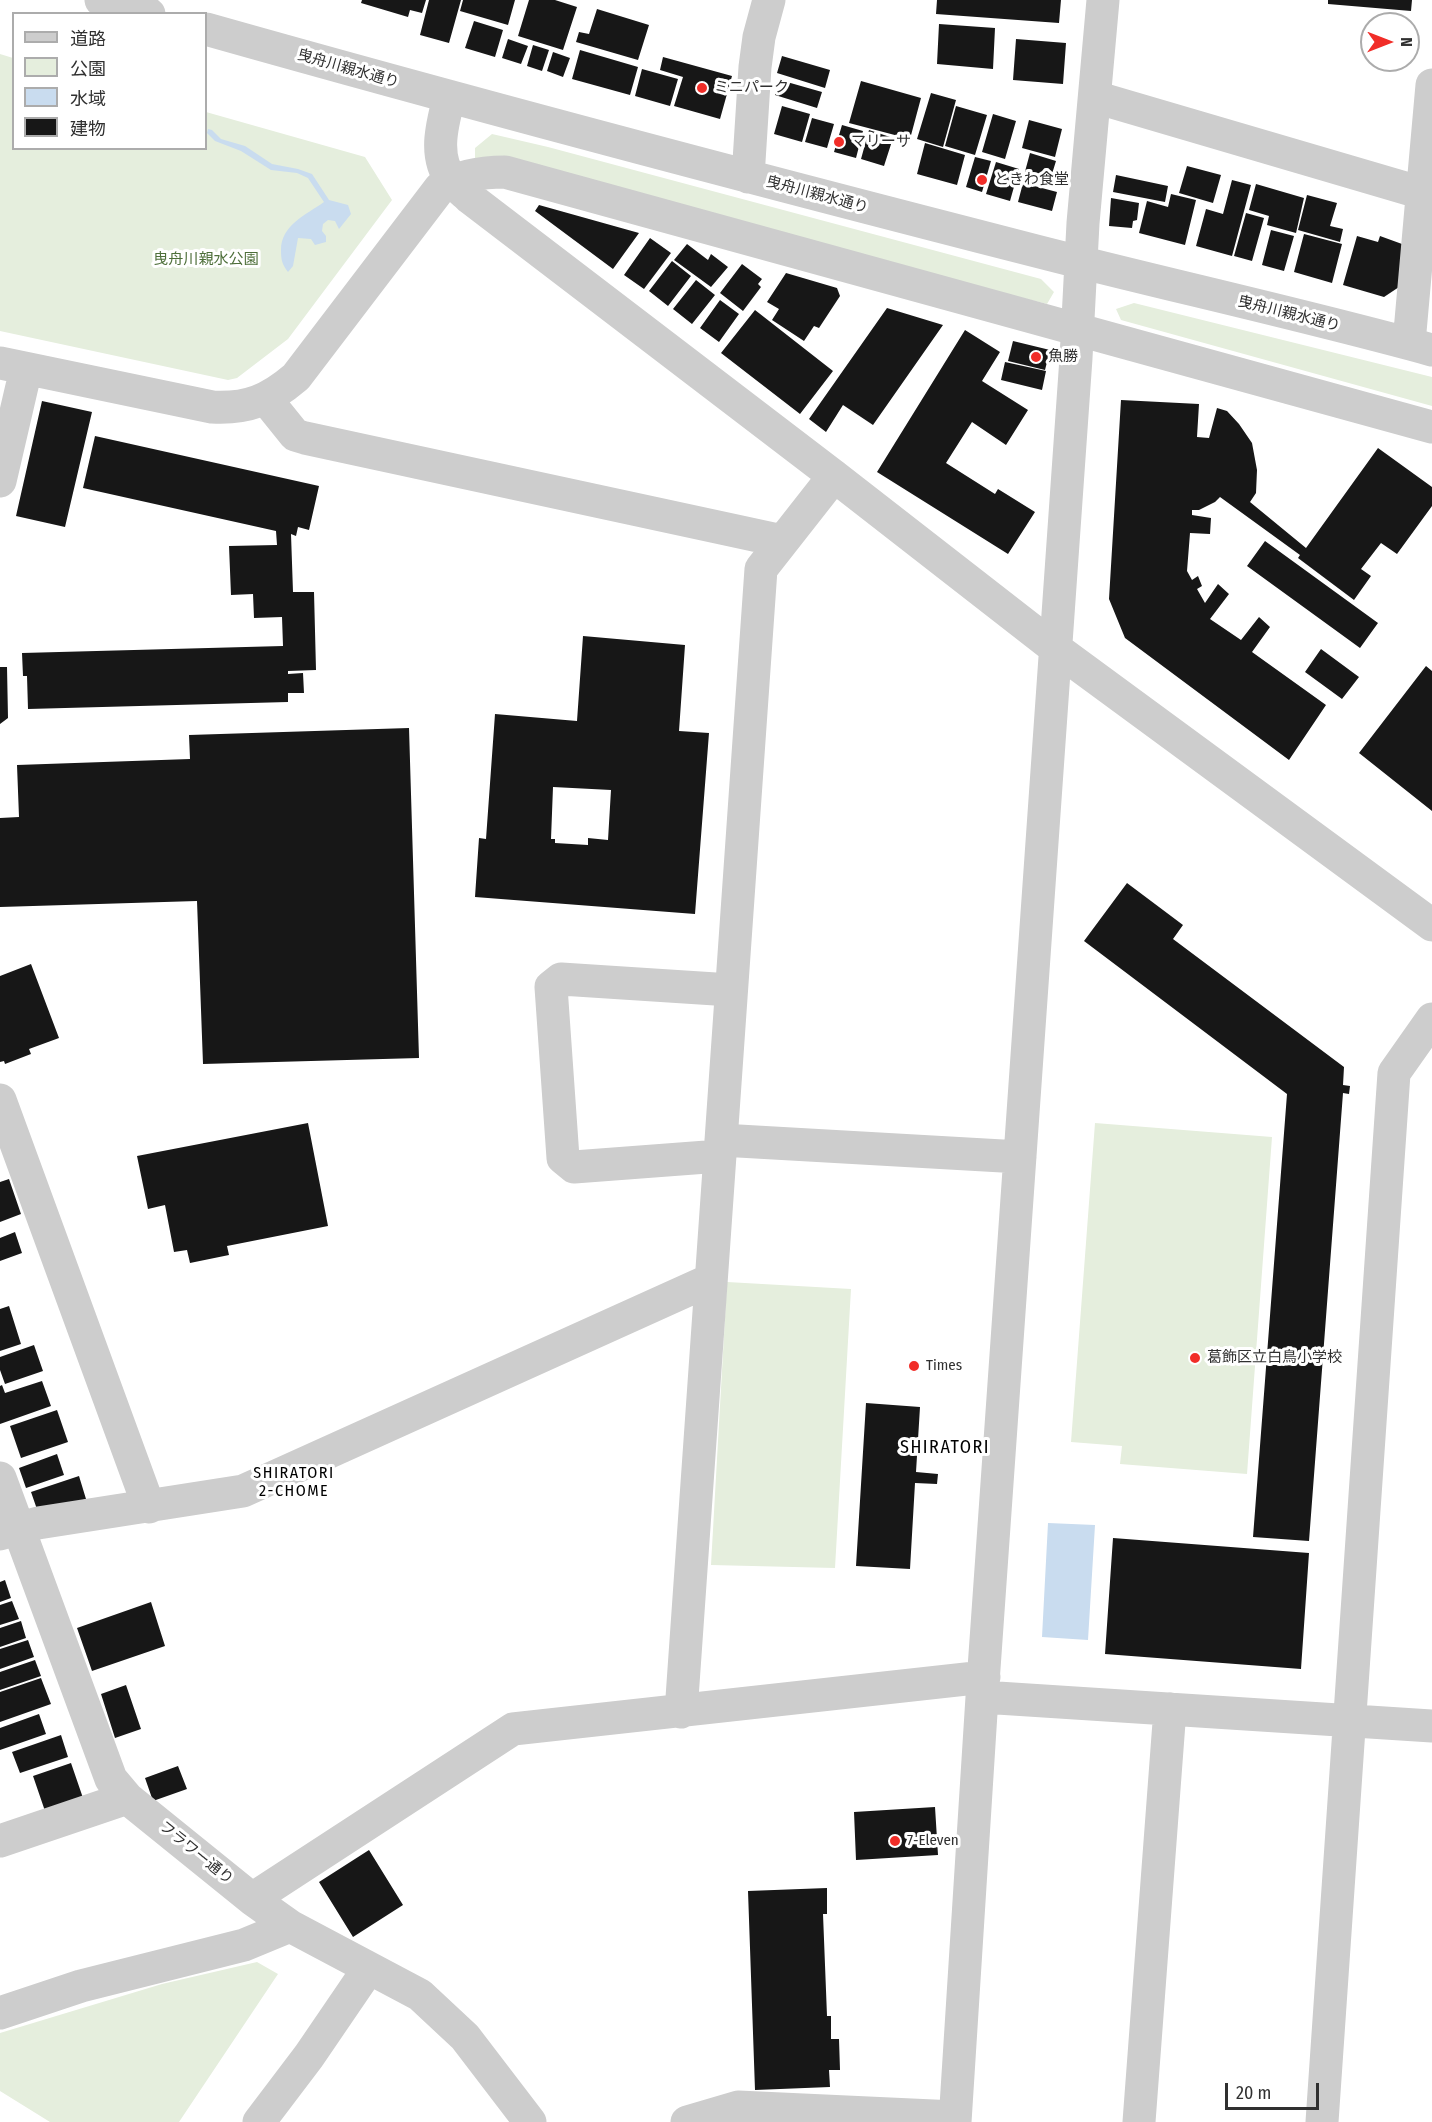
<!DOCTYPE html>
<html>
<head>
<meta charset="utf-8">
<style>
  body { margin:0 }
  #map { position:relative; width:1432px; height:2122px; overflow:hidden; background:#fff; font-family:"Fira Sans Condensed","Noto Sans JP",sans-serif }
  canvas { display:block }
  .legend { position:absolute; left:12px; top:12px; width:195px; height:138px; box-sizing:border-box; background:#fff; border:2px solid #acacac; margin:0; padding:8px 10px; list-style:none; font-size:18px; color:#303030 }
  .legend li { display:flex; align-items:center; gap:12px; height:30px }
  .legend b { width:30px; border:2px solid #acacac }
  .north { position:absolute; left:1360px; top:12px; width:60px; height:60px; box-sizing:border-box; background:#fff; border:2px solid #acacac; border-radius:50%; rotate:90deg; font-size:16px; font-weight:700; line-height:24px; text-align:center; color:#303030 }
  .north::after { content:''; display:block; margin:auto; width:21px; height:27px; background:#f12d28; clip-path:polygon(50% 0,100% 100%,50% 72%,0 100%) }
  .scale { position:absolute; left:1225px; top:2083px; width:94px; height:27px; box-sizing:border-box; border:3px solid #303030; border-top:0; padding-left:8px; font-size:18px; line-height:21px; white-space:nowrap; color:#303030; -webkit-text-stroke:4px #fff; paint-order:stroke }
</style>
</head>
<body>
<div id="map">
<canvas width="1432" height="2122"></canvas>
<ul class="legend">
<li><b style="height:8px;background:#cdcdcd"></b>道路</li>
<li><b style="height:16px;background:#e5eedd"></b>公園</li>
<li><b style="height:16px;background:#c9dcef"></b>水域</li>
<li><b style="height:16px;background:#171717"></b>建物</li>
</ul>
<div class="north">N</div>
<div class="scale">20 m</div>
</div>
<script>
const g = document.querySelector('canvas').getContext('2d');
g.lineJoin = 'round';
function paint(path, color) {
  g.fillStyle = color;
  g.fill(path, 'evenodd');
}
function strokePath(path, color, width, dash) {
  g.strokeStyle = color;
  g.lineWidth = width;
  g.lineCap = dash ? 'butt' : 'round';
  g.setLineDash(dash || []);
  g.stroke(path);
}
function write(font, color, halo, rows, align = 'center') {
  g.font = font + ' "Fira Sans Condensed","Noto Sans JP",sans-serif';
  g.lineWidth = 6;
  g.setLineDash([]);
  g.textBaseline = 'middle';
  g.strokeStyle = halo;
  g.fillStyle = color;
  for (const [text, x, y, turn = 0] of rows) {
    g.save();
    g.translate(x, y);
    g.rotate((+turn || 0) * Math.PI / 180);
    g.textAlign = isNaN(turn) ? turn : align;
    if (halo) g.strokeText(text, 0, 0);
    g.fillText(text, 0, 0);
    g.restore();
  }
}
paint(new Path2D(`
  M0,54L13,58L14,148H206V112L365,157L392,200L288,339L237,378L228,380L0,331Z
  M492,134L548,147L1041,279L1054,292L1047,304L475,161V148Z
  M1134,303L1432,377V406L1121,320L1116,309Z
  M1095,1123L1272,1137L1247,1474L1120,1464L1122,1446L1071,1442Z
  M727,1282L851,1289L835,1568L711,1565Z
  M257,1962L278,1974L179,2122H50L0,2091V2033L162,1984Z`), '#e5eedd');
paint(new Path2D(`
  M208,129L212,130L221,139L245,146L272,164L298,169L312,174L329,200L348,205L351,214L339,229L335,221L328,220L323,224L322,231L326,236V242L315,245L311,239L298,238L293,266L288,272C282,264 281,260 281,250C281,225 306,215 324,202L308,178L297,173L271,170L241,151L215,141L207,133Z
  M1048,1523L1095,1525L1088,1640L1042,1637Z`), '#c9dcef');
paint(new Path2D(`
  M362,0H426L422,13L410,10L408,17L361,3Z
  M429,0H461L449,43L420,35Z
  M463,0H515L508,25L460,11Z
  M529,0H555L577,7L563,50L518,36Z
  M937,0H1061L1059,23L936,14Z
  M1328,0H1412L1411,11L1328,4Z
  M597,9L649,25L638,60L576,42L579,32L589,34Z
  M474,21L503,30L495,57L465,48Z
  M939,24L995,28L993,69L937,64Z
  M508,39L528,46L521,64L502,58Z
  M1016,39L1066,43L1063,84L1013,80Z
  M533,45L549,50L542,71L527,66Z
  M580,50L638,67L630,95L572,79Z
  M553,52L570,58L563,77L547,71Z
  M782,56L830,70L825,88L777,73Z
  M663,57L732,76L720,119L674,106L683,77L660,70Z
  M642,69L678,79L670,106L635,96Z
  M780,80L822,92L817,108L775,95Z
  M861,81L921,98L910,139L849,123Z
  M931,93L956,100L943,147L917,139Z
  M782,106L810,114L802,142L774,134Z
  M956,106L987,115L975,155L945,146Z
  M993,114L1016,121L1005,159L982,152Z
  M812,118L834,124L827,148L805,142Z
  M1029,120L1062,129L1055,157L1022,148Z
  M842,125L863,131L856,158L834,152Z
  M869,130L893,138L884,166L861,159Z
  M925,143L965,155L957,185L917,174Z
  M1030,153L1056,161L1048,187L1023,179Z
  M975,157L991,161L982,192L966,187Z
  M996,162L1019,169L1010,201L986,194Z
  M1187,166L1221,175L1213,203L1179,193Z
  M1116,175L1168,186L1165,202L1113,192Z
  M1232,180L1251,185L1232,256L1196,246L1206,209L1223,214Z
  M1023,183L1057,192L1052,211L1018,202Z
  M1256,184L1304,198L1296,233L1267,225L1269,216L1249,210Z
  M1171,194L1196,200L1185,245L1139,233L1147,201L1168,207Z
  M1307,195L1337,203L1330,226L1343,229L1340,242L1298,230Z
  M1111,198L1139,203L1137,220L1133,221L1132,228L1109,226Z
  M539,205L639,233L613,269L535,211Z
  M1246,213L1264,218L1252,261L1234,256Z
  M1271,230L1294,236L1284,271L1262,265Z
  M1304,234L1342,244L1332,283L1294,272Z
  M1357,236L1378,242L1380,236L1402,244L1399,287L1384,297L1343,285Z
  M650,238L671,253L644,289L624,275Z
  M687,244L708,260L711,254L728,267L711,287L674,260Z
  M672,261L691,276L668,306L649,291Z
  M742,264L762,279L758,284L761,287L743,311L720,293Z
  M786,273L837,288L840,296L819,328L814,326L804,341L772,320L779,309L767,302Z
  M696,280L715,295L692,324L673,309Z
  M720,300L739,314L719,342L700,328Z
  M887,308L943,325L873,425L843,405L826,432L809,419Z
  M755,310L833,371L800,414L721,353Z
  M965,330L1000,352L982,381L1028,410L1006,445L972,422L946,463L995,494L998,489L1035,512L1008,554L877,472Z
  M1013,341L1050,350L1045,370L1008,361Z
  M1005,362L1046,371L1042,390L1001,380Z
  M1121,400L1199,404L1197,437L1209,438L1217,408L1227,411L1239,424L1252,443L1257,470L1256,493L1250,502L1306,548L1378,448L1432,487V506L1397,554L1381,543L1361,569L1371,576L1354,600L1298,558L1300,555L1220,497L1215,502L1199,510H1192V515L1211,518L1210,534L1190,533L1187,571L1192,580L1198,576L1202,586L1197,589L1205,603L1218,584L1229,594L1210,619L1241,640L1259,617L1270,627L1252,652L1326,705L1289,760L1125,638L1109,599Z
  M42,401L92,412L65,527L16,516Z
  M95,436L319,486L309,530L298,527L296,536L291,534L293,592H314L316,670L288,671V674L303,673L304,693H288V702L28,709L27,676H23L22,653L283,646L282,617L254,618L253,594L231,595L229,546L277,545L276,531L83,488Z
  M1265,541L1378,623L1360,648L1247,566Z
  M583,636L685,645L679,731L709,733L695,914L475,897L479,838L486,839L495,714L577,721ZM553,787L611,790L608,840L588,838V845L555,843V839H551Z
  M1321,649L1359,677L1342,699L1305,672Z
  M1426,666L1432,671V811L1359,753Z
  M0,667H7L8,718L0,724Z
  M409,728L419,1058L203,1064L197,901L0,907V818L19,817L17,765L190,759L189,735Z
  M1127,883L1183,925L1173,939L1344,1067L1343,1085L1350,1086L1349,1094L1343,1093L1309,1541L1253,1537L1287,1094L1084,941Z
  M31,964L59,1038L29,1049L31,1054L5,1064L4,1061L0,1062V976Z
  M308,1123L328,1226L227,1246L229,1255L190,1263L187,1250L174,1252L165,1205L148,1209L137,1156Z
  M9,1179L21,1214L0,1222V1182Z
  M15,1232L22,1253L0,1261V1238Z
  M9,1306L21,1344L0,1351V1309Z
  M34,1345L43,1371L5,1384L0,1370V1357Z
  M42,1381L51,1406L0,1424V1386L2,1385L5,1393Z
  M866,1403L920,1407L916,1472L938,1474L937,1484L915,1483L910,1569L856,1566Z
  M57,1410L68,1442L21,1458L10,1426Z
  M57,1454L64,1475L26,1488L19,1468Z
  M79,1476L86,1499L39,1515L31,1492Z
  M1113,1538L1309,1553L1301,1669L1105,1654Z
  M5,1580L11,1598L0,1602V1582Z
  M12,1601L19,1619L0,1625V1605Z
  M151,1602L165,1646L92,1671L77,1628Z
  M21,1621L26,1638L0,1647V1628Z
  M28,1640L34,1657L0,1669V1649Z
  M35,1660L41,1676L0,1690V1672Z
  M41,1678L51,1704L0,1722V1692Z
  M126,1685L141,1729L115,1738L101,1694Z
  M39,1714L46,1734L0,1750V1728Z
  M61,1735L68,1757L20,1773L12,1752Z
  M71,1763L83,1798L45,1811L33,1776Z
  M178,1766L187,1789L153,1801L145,1778Z
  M935,1807L938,1855L856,1860L854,1812Z
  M369,1850L403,1905L353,1937L319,1882Z
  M827,1888V1914H823L827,2016H831V2039H839L840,2070H829L830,2087L755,2090L748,1891Z`), '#171717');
strokePath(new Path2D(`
  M101,0L149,14
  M206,29C482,107 759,180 1036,251C1168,285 1301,314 1432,350
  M1095,97L1432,196
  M449,98C442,125 433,157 452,181C457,187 464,192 470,198L834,476L1055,648L1432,925
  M748,177L755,67L759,37L769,0
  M1409,343L1432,85
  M0,363L212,407C248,409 269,400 296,377L440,188C458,176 483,172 505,172L1432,427
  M266,399L295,435L305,438L782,541
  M0,481L26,369
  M0,1100L149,1507
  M721,1140L1020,1157
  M720,1156L574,1167L563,1158L551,987L561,979L731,990
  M0,1478L111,1779L127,1798L252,1899L290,1926L420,1995L465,2037L530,2122
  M0,1534L38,1523L243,1491L710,1280
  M982,1697L1432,1726
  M681,1712L761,569L834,476
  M0,1841L127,1798
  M252,1899L513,1729L984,1677
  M0,2013L81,1986L244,1945L290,1926
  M259,2122L309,2056L369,1968
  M687,2122L738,2107L955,2117
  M955,2122L982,1697L1076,358L1083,223L1103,0
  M1139,2122L1170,1709
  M1322,2122L1394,1073L1432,1019`), '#cdcdcd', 33);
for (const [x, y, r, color] of [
  [702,88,6,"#f12d28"],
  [839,142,6,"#f12d28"],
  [982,180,6,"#f12d28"],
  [1036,357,6,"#f12d28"],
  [1195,1358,6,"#f12d28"],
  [914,1366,6,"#f12d28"],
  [895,1841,6,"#f12d28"]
]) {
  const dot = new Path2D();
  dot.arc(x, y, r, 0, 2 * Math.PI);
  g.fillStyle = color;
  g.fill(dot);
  strokePath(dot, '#fff', 2);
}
write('15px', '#303030', '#fff', [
  ["曳舟川親水通り",348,69,16],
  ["曳舟川親水通り",817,195,15],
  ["曳舟川親水通り",1289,314,14],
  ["フラワー通り",196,1853,39]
]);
write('15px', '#303030', '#fff', [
  ["ミニパーク",714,88],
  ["マリーサ",851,142],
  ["ときわ食堂",994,180],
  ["魚勝",1048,357],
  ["葛飾区立白鳥小学校",1207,1358],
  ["Times",926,1366],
  ["7-Eleven",907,1841]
], 'left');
write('15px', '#4e6f3a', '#fff', [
  ["曳舟川親水公園",206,260]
]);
g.letterSpacing = '1.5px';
write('16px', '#000', '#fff', [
  ["SHIRATORI",294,1474],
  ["2-CHOME",294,1492]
]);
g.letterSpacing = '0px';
g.letterSpacing = '1.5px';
write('18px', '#000', '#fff', [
  ["SHIRATORI",945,1448]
]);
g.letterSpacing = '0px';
</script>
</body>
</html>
